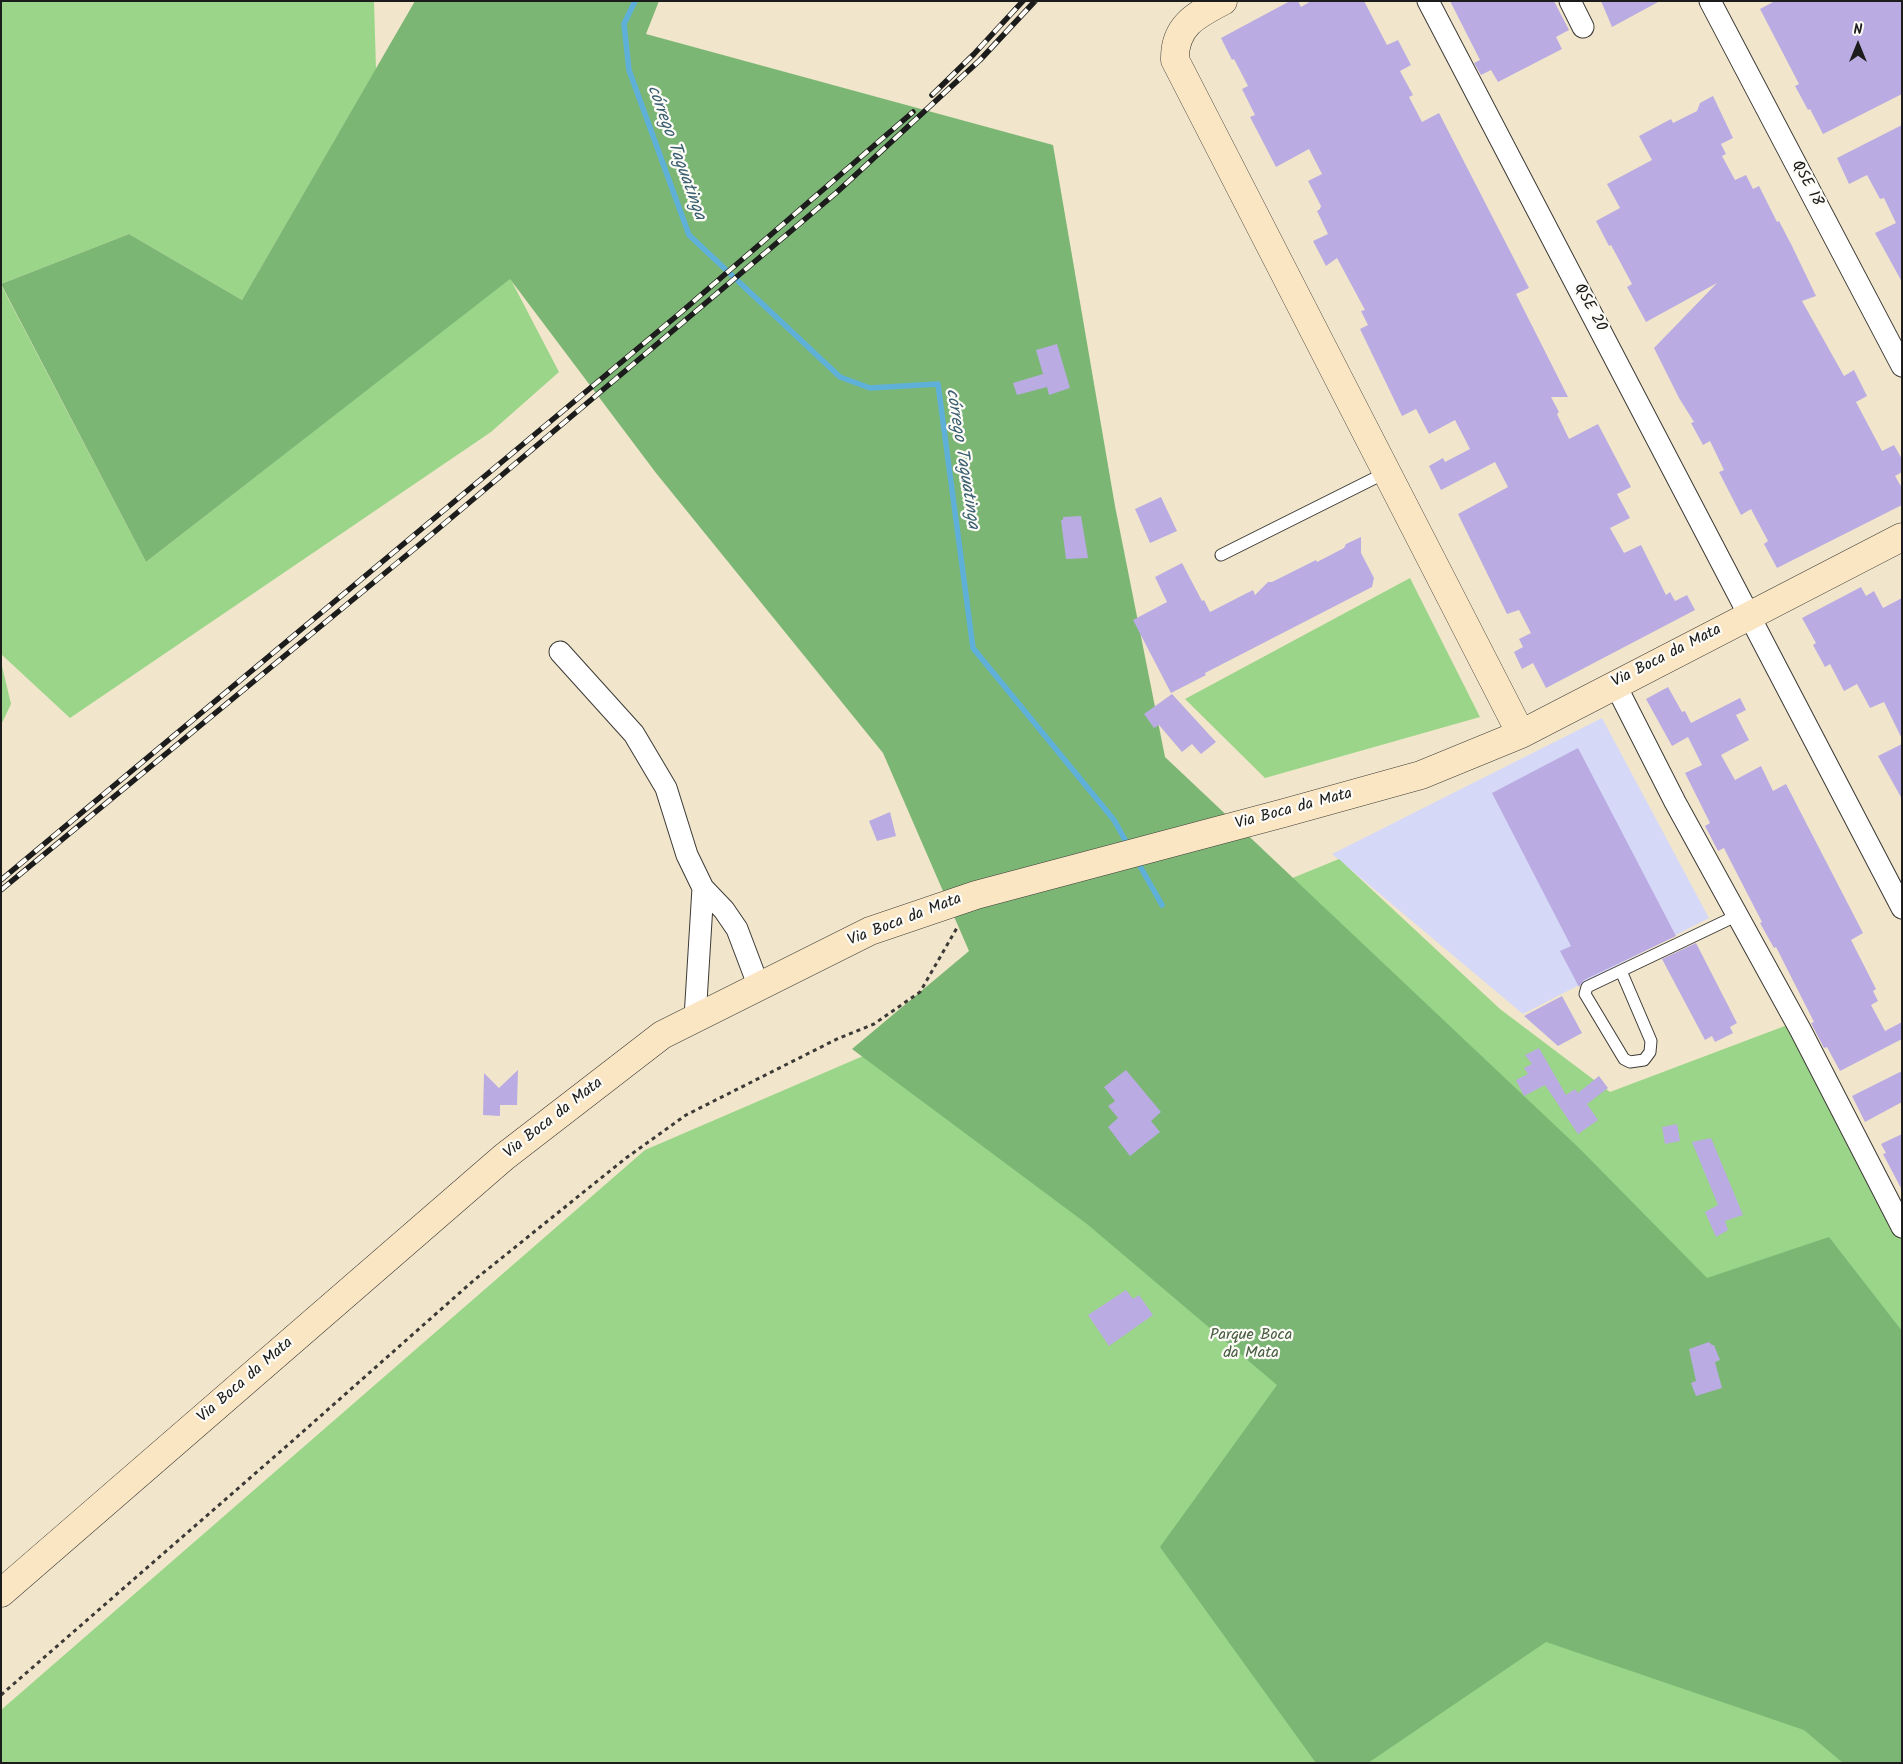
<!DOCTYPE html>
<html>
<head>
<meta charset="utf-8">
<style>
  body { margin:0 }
  #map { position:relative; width:1903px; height:1764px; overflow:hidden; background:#f1e6cb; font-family:Kalam,sans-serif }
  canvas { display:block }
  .frame { position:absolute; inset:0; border:2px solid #1c1c1c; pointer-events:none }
  .north { position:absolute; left:1833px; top:20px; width:50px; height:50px; -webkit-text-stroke:4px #fdfcf7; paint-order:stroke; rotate:0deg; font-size:14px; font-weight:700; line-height:20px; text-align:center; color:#1c1c1c }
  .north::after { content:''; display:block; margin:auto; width:18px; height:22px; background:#1c1c1c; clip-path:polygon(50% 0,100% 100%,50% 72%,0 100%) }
</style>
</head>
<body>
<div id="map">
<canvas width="1903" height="1764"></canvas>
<div class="frame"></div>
<div class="north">N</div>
</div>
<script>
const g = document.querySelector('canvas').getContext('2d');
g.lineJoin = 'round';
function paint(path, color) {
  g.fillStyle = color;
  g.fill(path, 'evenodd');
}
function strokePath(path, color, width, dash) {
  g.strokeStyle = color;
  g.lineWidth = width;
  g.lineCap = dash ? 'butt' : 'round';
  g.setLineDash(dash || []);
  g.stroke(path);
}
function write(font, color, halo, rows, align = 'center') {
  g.font = font + ' Kalam,sans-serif';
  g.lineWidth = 4.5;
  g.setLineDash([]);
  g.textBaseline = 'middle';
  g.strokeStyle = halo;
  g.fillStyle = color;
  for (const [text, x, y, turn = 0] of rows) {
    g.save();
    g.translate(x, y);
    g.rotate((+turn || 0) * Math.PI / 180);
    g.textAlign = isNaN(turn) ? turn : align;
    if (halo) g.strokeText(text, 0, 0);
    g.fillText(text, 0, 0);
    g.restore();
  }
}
paint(new Path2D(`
  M1602,718L1709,918L1523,1014L1332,854Z`), '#d6d8f8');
paint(new Path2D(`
  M1,1H374L376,69L242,300L129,234L1,284Z
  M510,278L559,372L491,432L70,718L1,654V285L146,562Z
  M1410,578L1480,717L1265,778L1185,699Z
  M1,662L11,704L1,725Z
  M1339,859L1500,1009L1610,1092L1798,1021L1902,1225V1763H1V1710L645,1150L986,1003Z`), '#9bd589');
paint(new Path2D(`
  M415,1H659L646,34L1053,145L1115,506L1165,757L1579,1148L1707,1278L1829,1237L1902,1331V1763H1843L1804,1730L1546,1642L1368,1763H1316L1160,1547L1277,1385L1087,1224L852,1049L969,951L883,753L656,473L510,279L146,562L1,284L129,234L242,300Z`), '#7cb675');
strokePath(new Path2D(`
  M635,1L624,24L629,70L689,235L840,377L870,388L938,384L973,648L1114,820L1129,847
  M1136,859L1162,905`), '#5eb0d9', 5.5);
paint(new Path2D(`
  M1290,1H1298L1301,7L1311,1H1364L1387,45L1398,40L1411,65L1400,71L1413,95L1409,97L1422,122L1439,113L1529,288L1516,294L1568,397H1551L1559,412L1557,414L1569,439L1598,424L1631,487L1617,494L1630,518L1610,528L1624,553L1641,545L1666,595L1670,592L1675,601L1687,595L1695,610L1546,688L1533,663L1522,669L1514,652L1523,647L1519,639L1531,633L1519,610L1507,614L1458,514L1508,487L1495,462L1441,490L1429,466L1443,458L1445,462L1470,449L1455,420L1429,434L1416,409L1402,416L1360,329L1368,325L1361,311L1365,310L1337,258L1326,266L1313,241L1328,234L1317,211L1320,209L1321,206L1308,181L1322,174L1309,149L1276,167L1250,117L1255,115L1242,89L1248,86L1234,59L1232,60L1221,38Z
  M1450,1H1554L1569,30L1556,37L1562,49L1498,82L1491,70L1481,75L1474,63L1480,60Z
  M1601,1H1660L1612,27Z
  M1775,1H1902V94L1823,134L1810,109L1808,110L1795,86L1799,84L1760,9Z
  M1713,96L1733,138L1721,144L1726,154L1722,156L1735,180L1746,175L1753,189L1759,186L1777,222L1779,221L1792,246L1816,296L1802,301L1844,376L1854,370L1867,396L1856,402L1882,451L1894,445L1902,459V472L1895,476L1902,488V505L1777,568L1764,544L1768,541L1751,509L1741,515L1719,472L1724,470L1710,441L1703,445L1691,423L1694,422L1679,398L1654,348L1717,283L1646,322L1627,287L1632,284L1611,245L1609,246L1596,221L1620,208L1607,184L1652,160L1639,136L1671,119L1673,123L1697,111L1700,103Z
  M1902,125V282L1875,233L1896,223L1884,198L1880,199L1867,175L1849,184L1837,158Z
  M1057,344L1070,388L1049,395L1047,387L1017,395L1013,383L1043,374L1036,350Z
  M1161,497L1177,531L1150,543L1135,509Z
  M1081,516L1088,558L1066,559L1061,520H1063V517Z
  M1361,537V553L1374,578L1372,587L1205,673L1206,675L1171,693L1133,620L1167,602L1155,577L1182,563L1202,601L1204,600L1210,612L1253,590L1255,595L1268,582H1272L1316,560L1317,562L1344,548L1346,544Z
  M1861,587L1866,596L1874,591L1883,608L1902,598V739L1884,702L1870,708L1857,684L1844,691L1830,664L1825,667L1813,645L1816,643L1802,618Z
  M1668,687L1682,712L1685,711L1691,723L1740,698L1746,710L1736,715L1749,740L1721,755L1735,780L1761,766L1773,791L1786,784L1863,933L1851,940L1876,989L1873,991L1878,1001L1871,1005L1885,1031L1902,1022V1039L1840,1071L1827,1047L1824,1048L1811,1023L1814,1022L1776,947L1774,948L1760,923L1762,922L1731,862L1724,848L1718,851L1705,826L1710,823L1685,773L1702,765L1688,737L1672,746L1646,699Z
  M1172,694L1216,742L1201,754L1192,744L1182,752L1159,725L1154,728L1144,714Z
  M1902,744V799L1878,756Z
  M1578,748L1676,936L1584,980L1579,987L1560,951L1571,946L1492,793Z
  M890,812L896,836L877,841L869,821Z
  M1696,943L1737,1023L1730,1027L1733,1033L1715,1042L1712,1036L1705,1040L1662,959Z
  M1562,996L1582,1033L1558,1046L1524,1016Z
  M1539,1048L1566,1095L1575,1089L1578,1093L1599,1076L1608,1088L1587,1104L1598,1120L1578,1134L1545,1085L1524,1096L1516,1080L1528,1074L1524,1068L1532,1064L1525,1055Z
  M518,1070L517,1105H500V1116L483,1115L484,1073L499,1088Z
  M1126,1070L1161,1112L1151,1121L1160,1132L1130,1156L1108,1127L1118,1118L1108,1106L1115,1101L1104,1087Z
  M1902,1071V1102L1865,1122L1852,1096Z
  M1677,1124L1680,1141L1665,1144L1662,1127Z
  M1902,1134V1190L1883,1154L1886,1153L1881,1144Z
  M1711,1138L1743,1215L1725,1221L1728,1230L1716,1237L1705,1212L1718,1205L1692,1142Z
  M1126,1290L1133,1299L1139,1295L1153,1315L1109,1346L1088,1315Z
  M1709,1342L1712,1345H1714L1720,1360L1715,1362L1722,1388L1696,1396L1691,1383L1696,1381L1689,1349Z`), '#baace2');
const lane = new Path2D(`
  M1221,555L1387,472
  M1621,971L1651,1041L1650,1052L1644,1060L1630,1062L1624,1059L1585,994L1587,987C1637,963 1687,939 1738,915`);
const street = new Path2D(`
  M1428,1L1902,908
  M1570,1L1583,27
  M1710,1L1902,366
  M560,652L634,734L666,788L687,855L703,888L724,910L737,929L759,987
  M1615,684L1675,802L1801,1031L1902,1227
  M695,1018L703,888`);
const secondary = new Path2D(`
  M1223,1C1196,15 1174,26 1175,60L1521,734
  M1,1593L504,1157L662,1035L870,931L976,895L1284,813L1421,775L1521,734L1902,537`);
strokePath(lane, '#3c3a36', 13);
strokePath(street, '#3c3a36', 23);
strokePath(secondary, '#3c3a36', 29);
strokePath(new Path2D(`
  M1,1695L289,1444L473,1281L626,1158L686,1115L837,1039L874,1024L920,992L958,926`), '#3c3a36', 3, [4, 4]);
strokePath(lane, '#fff', 11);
strokePath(street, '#fff', 21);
strokePath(secondary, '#fbe6c4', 28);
const rail = new Path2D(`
  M932,95L974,54L1023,1
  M1,880L679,314L913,112
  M1,890L419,545L836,193L980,60L1035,1`);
strokePath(rail, '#1c1c1c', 5.5);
strokePath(rail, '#fdfcf7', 4, [11]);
write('16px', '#1c1c1c', '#fdfcf7', [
  ["QSE 18",1806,184,62],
  ["QSE 20",1589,308,62],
  ["Via Boca da Mata",1667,657,-27],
  ["Via Boca da Mata",1294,810,-15],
  ["Via Boca da Mata",905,921,-21],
  ["Via Boca da Mata",554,1119,-38],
  ["Via Boca da Mata",246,1381,-41]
]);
write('16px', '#485d42', '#fdfcf7', [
  ["Parque Boca",1251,1336],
  ["da Mata",1251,1354]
]);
write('italic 18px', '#3a5f71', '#fdfcf7', [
  ["córrego Taguatinga",675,153,70],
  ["córrego Taguatinga",961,459,81]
]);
</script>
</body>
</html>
